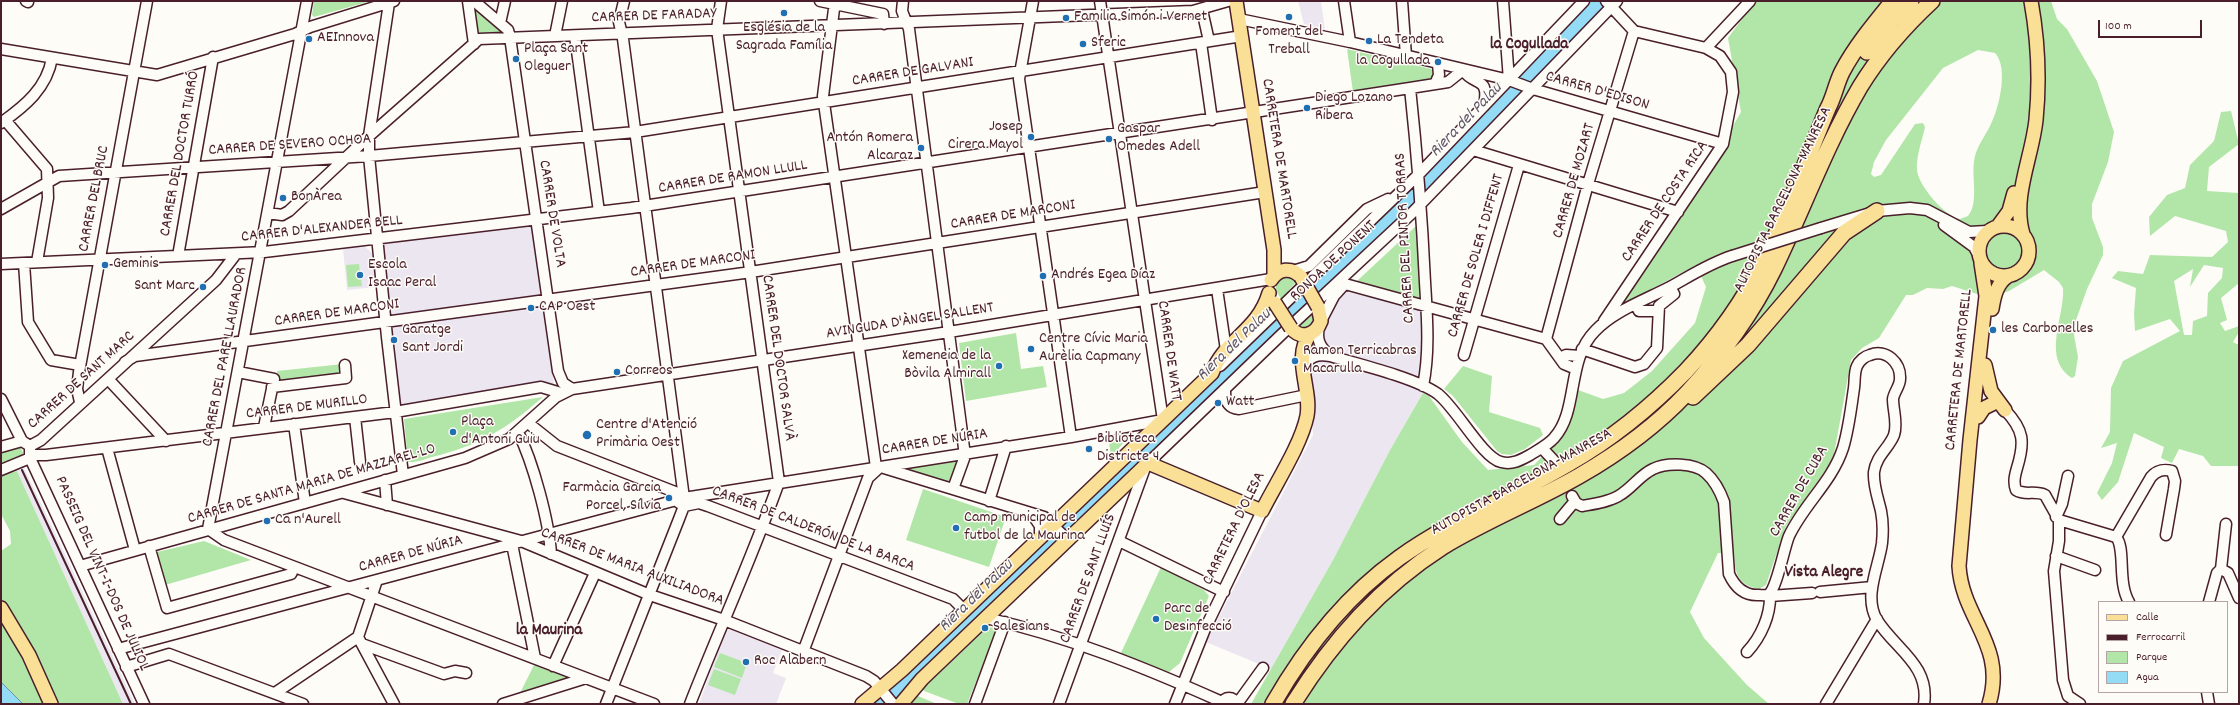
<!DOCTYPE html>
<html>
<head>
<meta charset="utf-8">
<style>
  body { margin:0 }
  #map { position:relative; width:2240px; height:705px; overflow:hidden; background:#fdfcf7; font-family:Dekko,sans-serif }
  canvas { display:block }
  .frame { position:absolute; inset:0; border:2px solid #4a1f2b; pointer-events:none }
  .legend { position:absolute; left:2098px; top:601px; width:130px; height:92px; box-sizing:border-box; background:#fdfcf7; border:1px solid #b5a4a5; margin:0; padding:5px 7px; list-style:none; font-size:12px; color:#4a1f2b }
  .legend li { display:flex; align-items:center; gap:8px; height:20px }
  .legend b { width:20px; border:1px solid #b5a4a5 }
  .scale { position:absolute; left:2098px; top:20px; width:104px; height:18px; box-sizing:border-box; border:2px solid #4a1f2b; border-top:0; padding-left:5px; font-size:12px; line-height:14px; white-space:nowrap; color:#4a1f2b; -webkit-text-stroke:3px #fdfcf7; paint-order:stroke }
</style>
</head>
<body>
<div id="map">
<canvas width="2240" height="705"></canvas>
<div class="frame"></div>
<ul class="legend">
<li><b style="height:5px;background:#fadf96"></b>Calle</li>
<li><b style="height:5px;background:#4a1f2b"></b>Ferrocarril</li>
<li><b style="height:11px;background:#b2e6a8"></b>Parque</li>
<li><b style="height:11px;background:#94dbf5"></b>Agua</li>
</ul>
<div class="scale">100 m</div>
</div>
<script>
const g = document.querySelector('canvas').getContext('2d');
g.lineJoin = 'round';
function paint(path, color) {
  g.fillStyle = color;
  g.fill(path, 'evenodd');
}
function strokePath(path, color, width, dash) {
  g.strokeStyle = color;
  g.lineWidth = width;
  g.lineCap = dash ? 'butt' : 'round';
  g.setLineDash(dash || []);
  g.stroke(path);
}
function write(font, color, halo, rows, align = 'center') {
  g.font = font + ' Dekko,sans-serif';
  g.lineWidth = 3;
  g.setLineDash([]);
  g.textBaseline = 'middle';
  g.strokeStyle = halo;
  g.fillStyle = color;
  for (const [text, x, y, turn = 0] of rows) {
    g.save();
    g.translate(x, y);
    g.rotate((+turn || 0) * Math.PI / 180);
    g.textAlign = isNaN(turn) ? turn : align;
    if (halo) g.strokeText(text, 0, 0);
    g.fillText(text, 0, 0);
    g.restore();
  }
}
paint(new Path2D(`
  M1298,1H1321L1325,30L1304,24Z
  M532,224L554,385L399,406L383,243Z
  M364,246L372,253L376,287L347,290L343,249Z
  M1341,286L1343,291L1424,310L1423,393L1390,450L1333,560L1271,669L1206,642L1313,435L1310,368Z
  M24,468L58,539L135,704H123L17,471Z
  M729,629L782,650L773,673L786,678L776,704H699L725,632Z`), '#ebe6f0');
paint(new Path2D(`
  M314,1H371L314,17L312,15Z
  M1755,1H2051L2057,19L2067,29L2097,81L2114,132L2108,162L2092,204V218L2103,247V255L2087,289L2076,320L2074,335L2078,357L2075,376L2072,378C2041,358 2065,317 2063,288L2059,282L2044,270L2009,291L1990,298L1952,286L1943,289L1927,288L1913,295H1906L1879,338L1862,348L1851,360L1833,460L1786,526L1766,585L1759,589C1737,585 1735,573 1734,553H1718L1690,612L1704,638L1747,685L1769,704H1251L1333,560L1390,450L1423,393L1429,396L1462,442L1488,470L1534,465L1560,438L1566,426L1578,390L1603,399L1624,393L1652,371L1695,323L1706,287L1696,265L1615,309L1673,229L1741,112L1728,38ZM1978,50L1995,53C2009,68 1999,109 1990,126C1985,136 1978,145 1975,156C1970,175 1980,201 1968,216L1960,219C1945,217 1918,185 1917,170C1916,156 1922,141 1925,127L1923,123L1915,124L1881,175L1874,177L1871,174L1874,162L1886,140L1943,68Z
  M471,5L504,33L476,34Z
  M1347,49L1431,69L1434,71L1433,79L1428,82L1353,92Z
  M2231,111L2239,144L2209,167L2207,191L2239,193V283L2221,298L2227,320L2220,323L2225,331L2239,326V332L2233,342L2239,345V466H2211L2203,456L2179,449L2172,463L2161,458L2164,447L2134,433L2118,482L2102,500L2097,493L2112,463L2117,443L2101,448L2110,432L2111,388L2123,361L2180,331L2170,319L2135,331L2134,314L2136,288L2112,278L2118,271L2143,274L2150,255L2212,257L2228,242L2226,231L2175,216L2150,236L2149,217L2167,195L2185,188L2190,165L2214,141L2221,112ZM2204,265L2223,268L2222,278L2208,293L2207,316L2193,321L2192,335H2184L2174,281L2193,269L2190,287Z
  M1415,227L1417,228L1420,301L1357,281Z
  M359,264L362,286L348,287L346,265Z
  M1289,276L1297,281L1281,299L1276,291V285L1283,277Z
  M1314,311V323L1307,329L1297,327Z
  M1016,333L1021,369L1043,366L1047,387L966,401L959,343Z
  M343,364L344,376L279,383L277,371Z
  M1463,366L1492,376L1489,412L1540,428L1543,435L1525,449L1511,455L1502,454L1497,451L1453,396L1444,389Z
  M543,397C506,429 481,445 432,457C425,459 416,463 408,462L404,419Z
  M1134,431L1111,457L1108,435Z
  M19,444L24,455L1,465V452Z
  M961,459L950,485L891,469Z
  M17,471L123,704H23L1,682V551L11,544L10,531L1,514V475Z
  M923,489L1006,517L989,567L906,540Z
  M204,541L251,560L165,585L157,552Z
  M1161,567L1204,590L1209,596L1180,663L1169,672L1120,655Z
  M988,627L994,628L996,633L967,704H959L924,691L923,689Z
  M720,653L747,663L742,678L714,667Z
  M534,665L569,678L520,693Z
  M714,669L741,679L735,695L708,685Z
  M918,696L937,704H910Z`), '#b2e6a8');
const water = new Path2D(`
  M1590,1H1609L1431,186L1271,341L1140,462L891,704H873L1132,459L1264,329L1518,78Z
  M1,682L23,704H1Z`);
paint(water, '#94dbf5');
strokePath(water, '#7690a4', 1);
const minor = new Path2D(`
  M26,1L28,2
  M307,1L208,529L224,540L654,704
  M468,1L474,44
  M474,1L508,30L510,37L558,371L563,383L572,389
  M820,1L883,14L884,24
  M835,1L823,96L876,467
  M903,1L902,11L909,29L964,448L966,453L953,489
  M1033,1L1019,79L1071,437
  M1344,1L1350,42
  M1402,1L1406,56
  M1503,1L1509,80
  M1606,1L1634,31L1706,48L1750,1
  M389,3L369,136V156L387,337L403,475
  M1202,10L1209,41
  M1239,19L1350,42L1509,80L1533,89L1723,144
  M500,23L505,1
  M555,36L562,1
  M575,36L599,212
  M1201,43L1212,120
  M1,49L157,75L295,34L310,27L394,1
  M1435,84L1439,75L1438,64
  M1410,88C1417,153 1422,217 1425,282C1427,316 1430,352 1423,386
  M5,120L47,169L48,198L37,262
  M1,123C25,106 47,88 52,58
  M1473,150L1678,212
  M1,209L59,176L369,156L635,132L1242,36
  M268,213L282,215L289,211L369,136L479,39L1193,11L1228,1
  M1944,225L1974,247L1979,256
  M1821,228L1877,211L1910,208L1927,210L1969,232L1987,231
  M178,256L213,57
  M24,263L28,322L51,360L80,365
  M1,264L264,252L631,208L1410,88L1448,82L1463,70C1474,87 1490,75 1484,106
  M1293,271L1309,266L1367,209L1388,199
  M1345,284L1546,339L1564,364L1576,369
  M1217,289L1226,350
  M1636,305L1639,311H1657
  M1321,321L1334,296L1344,285
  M1604,321L1723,144L1733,92L1731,72L1720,56L1706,48
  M1319,327C1316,340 1320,347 1330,356
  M1546,339L1588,184L1634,31
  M1582,349L1635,367L1644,364L1657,348L1659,306L1674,294L1670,287
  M1464,355L1519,165
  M1560,358L1566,355L1580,356
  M125,362L135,356L744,273L1265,192
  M1220,366L1419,174L1584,1
  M1305,370C1307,356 1317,354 1330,356C1358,364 1416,378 1438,394C1457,409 1482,457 1501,462C1512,465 1521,460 1530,455C1538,450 1548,445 1554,438C1579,411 1566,360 1595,331C1614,311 1645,300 1670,287C1690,276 1710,263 1732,256
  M238,372L274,379L264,427
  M108,379L166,441
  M272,387L346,378L345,365
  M1225,391C1225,401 1228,408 1239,409L1307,395
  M1,399L22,441
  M80,402L77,389L79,372L147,1
  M2005,410C2024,430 2025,442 2017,468C2015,475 2013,482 2016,490C2025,496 2035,490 2045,495L2059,520L2116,537C2126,548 2117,582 2129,602
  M355,417L360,462
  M528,423L557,446L675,492V500L684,506L699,503L708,506L953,599L964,610
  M294,424L305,503
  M518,432C533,462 549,521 551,554
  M30,446L41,440L216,280L236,254
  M1,447L22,441L30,446V458L1,470
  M107,448L135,550
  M1542,448L1555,462
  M31,455H46L395,412L541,387L561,393
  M30,458L144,704
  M1148,463L1282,334L1412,213L1617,1
  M884,468L1044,517L1068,540
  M385,480L387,505
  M344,493L521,541L650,595L724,620L866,676L874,681L893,704
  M1572,496L1576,503L1582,506C1593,504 1610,502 1620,495C1632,488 1640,475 1653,469C1667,462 1695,463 1706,473C1715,481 1720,491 1724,502L1729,574C1735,587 1744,596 1759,595C1762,595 1767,596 1769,594C1777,587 1784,548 1789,536C1804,504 1832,482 1843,448C1849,428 1851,408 1854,388C1855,381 1854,372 1857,366C1859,361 1865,356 1870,355C1886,348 1901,363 1900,379C1900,386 1894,392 1893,399C1893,411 1898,423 1894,435C1889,448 1876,456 1874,472C1873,485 1878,498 1881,511C1883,521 1883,533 1882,543C1879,567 1863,596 1877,620C1895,649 1930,665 1924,704
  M989,501L1006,446
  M1032,514L1040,526V537
  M2056,517L2062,504L2068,476
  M1560,519L1575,501
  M2059,520V541L2054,571L2063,680L2068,696L2080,704
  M2116,537L2151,477C2157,470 2163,469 2172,471L2175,481L2174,489L2166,535
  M1119,541L1224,592
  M512,544L535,658
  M149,546L167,608L291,574L294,568
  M2056,556L2095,570
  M80,566L465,458L509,439L556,397L572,389L949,332L1271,279
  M2221,569L2228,573L2239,598
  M377,580L358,637L394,704
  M1820,592L1872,587
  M1770,596L1812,593
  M2209,602L2217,573L2221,569L2226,524
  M986,618C1067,636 1146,668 1222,702
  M362,644L444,674L455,671L466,673
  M118,649L684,498L1071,437L1163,420L1100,1
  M803,652L868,478L880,467
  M1747,652C1761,637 1771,615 1770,593
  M553,666L595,573
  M126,667L169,654L303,704
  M2207,692L2209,704
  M275,693L358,637
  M503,704L586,678
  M606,704L679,519L684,506V498L623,39L619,22L624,1
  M690,704C719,630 752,558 779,482L717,29L721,1
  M975,704L1005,622
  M1059,704L1146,465
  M1175,704L1205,629L1262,511
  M1221,704C1225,696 1233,696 1237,704
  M1237,704L1263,668
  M1826,704L1877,619`);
const major = new Path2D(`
  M1236,1L1274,250V276
  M1979 251a25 25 0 1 1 50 0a25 25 0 1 1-50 0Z
  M1998,226L2009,211L2014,193
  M2023,234C2012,197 2032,158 2036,120C2040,80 2038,40 2031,1
  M1981,263L1986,296L1970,440L1959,566C1962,619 2007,645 1989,704
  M1271,280C1278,268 1292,267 1301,277
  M1992,309C1994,296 1997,283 2008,276
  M1291,328C1301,340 1316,335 1321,321L1318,307
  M1985,365L1991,391L2005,410
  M1978,417L1984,408L1994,403
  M1,608L29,655L51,704
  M862,704L902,670L1212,373C1224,340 1258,331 1269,293
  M901,704L922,679L1148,463L1262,511C1276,483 1301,445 1307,416C1312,389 1292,358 1310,334`);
const highway = new Path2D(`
  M1867,52L1892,20L1911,1
  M1693,397L1748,345L1844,233L1877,211
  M1273,704C1305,648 1346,596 1399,558C1452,520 1512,497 1568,464C1612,439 1651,407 1686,371C1716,339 1744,300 1764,260C1788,212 1807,158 1828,108C1834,97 1836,84 1842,72C1855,47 1875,23 1893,1
  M1293,704C1333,640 1380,587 1444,546C1487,520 1535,501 1579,476C1619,453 1656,426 1687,393C1721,356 1752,314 1774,269C1803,209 1826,145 1860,87C1879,56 1905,26 1932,1`);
strokePath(minor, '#4a1f2b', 13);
strokePath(major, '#4a1f2b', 16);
strokePath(highway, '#4a1f2b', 18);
strokePath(minor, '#fdfcf7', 10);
strokePath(major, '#fadf96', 13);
strokePath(highway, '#fadf96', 15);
strokePath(new Path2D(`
  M22,470L131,704`), '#4a1f2b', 2);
const minorBridge = new Path2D(`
  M1732,256L1821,228`);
const majorBridge = new Path2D(`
  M1301,277L1318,307
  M1275,303L1291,328`);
strokePath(minorBridge, '#4a1f2b', 13, []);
strokePath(majorBridge, '#4a1f2b', 16, []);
strokePath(minorBridge, '#fdfcf7', 10);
strokePath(majorBridge, '#fadf96', 13);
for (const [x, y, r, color] of [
  [784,13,4,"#1f6fb2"],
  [1289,17,4,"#1f6fb2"],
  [1066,18,4,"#1f6fb2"],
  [309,39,4,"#1f6fb2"],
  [1369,41,4,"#1f6fb2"],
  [1083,44,4,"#1f6fb2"],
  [516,59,4,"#1f6fb2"],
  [1438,62,4,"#1f6fb2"],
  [1307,108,4,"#1f6fb2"],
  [1031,137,4,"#1f6fb2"],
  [1109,139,4,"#1f6fb2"],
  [921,148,4,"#1f6fb2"],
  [283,198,4,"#1f6fb2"],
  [105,265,4,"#1f6fb2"],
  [360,275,4,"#1f6fb2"],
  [1043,276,4,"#1f6fb2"],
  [203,287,4,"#1f6fb2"],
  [531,308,4,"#1f6fb2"],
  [1993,330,4,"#1f6fb2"],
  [394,340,4,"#1f6fb2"],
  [1031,349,4,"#1f6fb2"],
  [1295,361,4,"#1f6fb2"],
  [999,366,4,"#1f6fb2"],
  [617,372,4,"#1f6fb2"],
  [1218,403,4,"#1f6fb2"],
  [453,432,4,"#1f6fb2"],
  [587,435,5,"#1f6fb2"],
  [1089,449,4,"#1f6fb2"],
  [669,498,4,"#1f6fb2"],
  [267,521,4,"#1f6fb2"],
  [956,528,4,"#1f6fb2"],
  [1156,619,4,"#1f6fb2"],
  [985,628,4,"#1f6fb2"],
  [746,662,4,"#1f6fb2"]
]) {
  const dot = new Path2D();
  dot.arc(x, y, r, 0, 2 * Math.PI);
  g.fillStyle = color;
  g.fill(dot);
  strokePath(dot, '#fdfcf7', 1.5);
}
write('16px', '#4a1f2b', '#fdfcf7', [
  ["CARRER DE FARADAY",654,17,-2],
  ["CARRER DE GALVANI",913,73,-9],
  ["CARRER D'EDISON",1597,92,16],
  ["CARRER DE SEVERO OCHOA",290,146,-4],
  ["CARRER DEL DOCTOR TURRÓ",181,154,-80],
  ["CARRETERA DE MARTORELL",1278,159,81],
  ["CARRER DE RAMON LLULL",733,178,-9],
  ["CARRER DE MOZART",1575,181,-74],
  ["CARRER DEL BRUC",95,199,-79],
  ["AUTOPISTA BARCELONA-MANRESA",1784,200,-64],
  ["CARRER DE COSTA RICA",1666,202,-56],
  ["CARRER DE VOLTA",551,214,81],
  ["CARRER DE MARCONI",1013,216,-9],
  ["CARRER D'ALEXANDER BELL",322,230,-6],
  ["CARRER DEL PINTOR TORRAS",1406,238,-93],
  ["CARRER DE SOLER I DIFFENT",1477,256,-74],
  ["RONDA DE PONENT",1334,262,-43],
  ["CARRER DE MARCONI",693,265,-8],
  ["CARRER DE MARCONI",337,314,-8],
  ["AVINGUDA D'ÀNGEL SALLENT",910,322,-9],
  ["CARRER DE WATT",1168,351,82],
  ["CARRER DEL PARE LLAURADOR",226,357,-79],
  ["CARRER DEL DOCTOR SALVÀ",777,358,82],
  ["CARRETERA DE MARTORELL",1960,370,-84],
  ["CARRER DE SANT MARC",82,381,-42],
  ["CARRER DE MURILLO",307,408,-7],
  ["CARRER DE NÚRIA",935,443,-9],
  ["AUTOPISTA BARCELONA-MANRESA",1522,483,-29],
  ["CARRER DE SANTA MARIA DE MAZZAREL·LO",312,485,-16],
  ["CARRER DE CUBA",1800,492,-60],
  ["CARRETERA D'OLESA",1235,529,-64],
  ["CARRER DE CALDERÓN DE LA BARCA",813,530,21],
  ["CARRER DE NÚRIA",411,555,-15],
  ["CARRER DE MARIA AUXILIADORA",632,568,21],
  ["PASSEIG DEL VINT-I-DOS DE JULIOL",101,574,66],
  ["CARRER DE SANT LLUÍS",1089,579,-70]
]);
write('16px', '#4a1f2b', '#fdfcf7', [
  ["Familia Simón i Vernet",1074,18],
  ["Església de la",784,29,"center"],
  ["Sagrada Família",784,47,"center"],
  ["Foment del",1289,33,"center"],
  ["Treball",1289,51,"center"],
  ["AEInnova",317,39],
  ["La Tendeta",1377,41],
  ["Sferic",1091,44],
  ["Plaça Sant",524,50],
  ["Oleguer",524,68],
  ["la Cogullada",1430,62,"right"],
  ["Diego Lozano",1315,99],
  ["Ribera",1315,117],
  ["Josep",1023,128,"right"],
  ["Cirera Mayol",1023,146,"right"],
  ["Gaspar",1117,130],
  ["Omedes Adell",1117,148],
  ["Antón Romera",913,139,"right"],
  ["Alcaraz",913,157,"right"],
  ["BonÀrea",291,198],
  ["Geminis",113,265],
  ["Escola",368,266],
  ["Isaac Peral",368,284],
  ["Andrés Egea Díaz",1051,276],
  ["Sant Marc",195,287,"right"],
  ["CAP Oest",539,308],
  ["les Carbonelles",2001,330],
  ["Garatge",402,331],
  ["Sant Jordi",402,349],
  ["Centre Cívic Maria",1039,340],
  ["Aurèlia Capmany",1039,358],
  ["Ramon Terricabras",1303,352],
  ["Macarulla",1303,370],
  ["Xemeneia de la",991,357,"right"],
  ["Bòvila Almirall",991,375,"right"],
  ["Correos",625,372],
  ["Watt",1226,403],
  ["Plaça",461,423],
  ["d'Antoni Guiu",461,441],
  ["Centre d'Atenció",596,426],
  ["Primària Oest",596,444],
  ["Biblioteca",1097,440],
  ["Districte 4",1097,458],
  ["Farmàcia Garcia",661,489,"right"],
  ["Porcel, Sílvia",661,507,"right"],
  ["Camp municipal de",964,519],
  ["futbol de la Maurina",964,537],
  ["Ca n'Aurell",275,521],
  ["Parc de",1164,610],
  ["Desinfecció",1164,628],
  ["Salesians",993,628],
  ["Roc Alabern",754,662]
], 'left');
write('bold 17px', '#4a1f2b', '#fdfcf7', [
  ["la Cogullada",1529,46],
  ["Vista Alegre",1824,574],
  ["la Maurina",549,632]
]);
write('italic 17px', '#605768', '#fdfcf7', [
  ["Riera del Palau",1467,121,-46],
  ["Riera del Palau",1235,346,-44],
  ["Riera del Palau",977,597,-44]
]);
</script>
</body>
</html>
